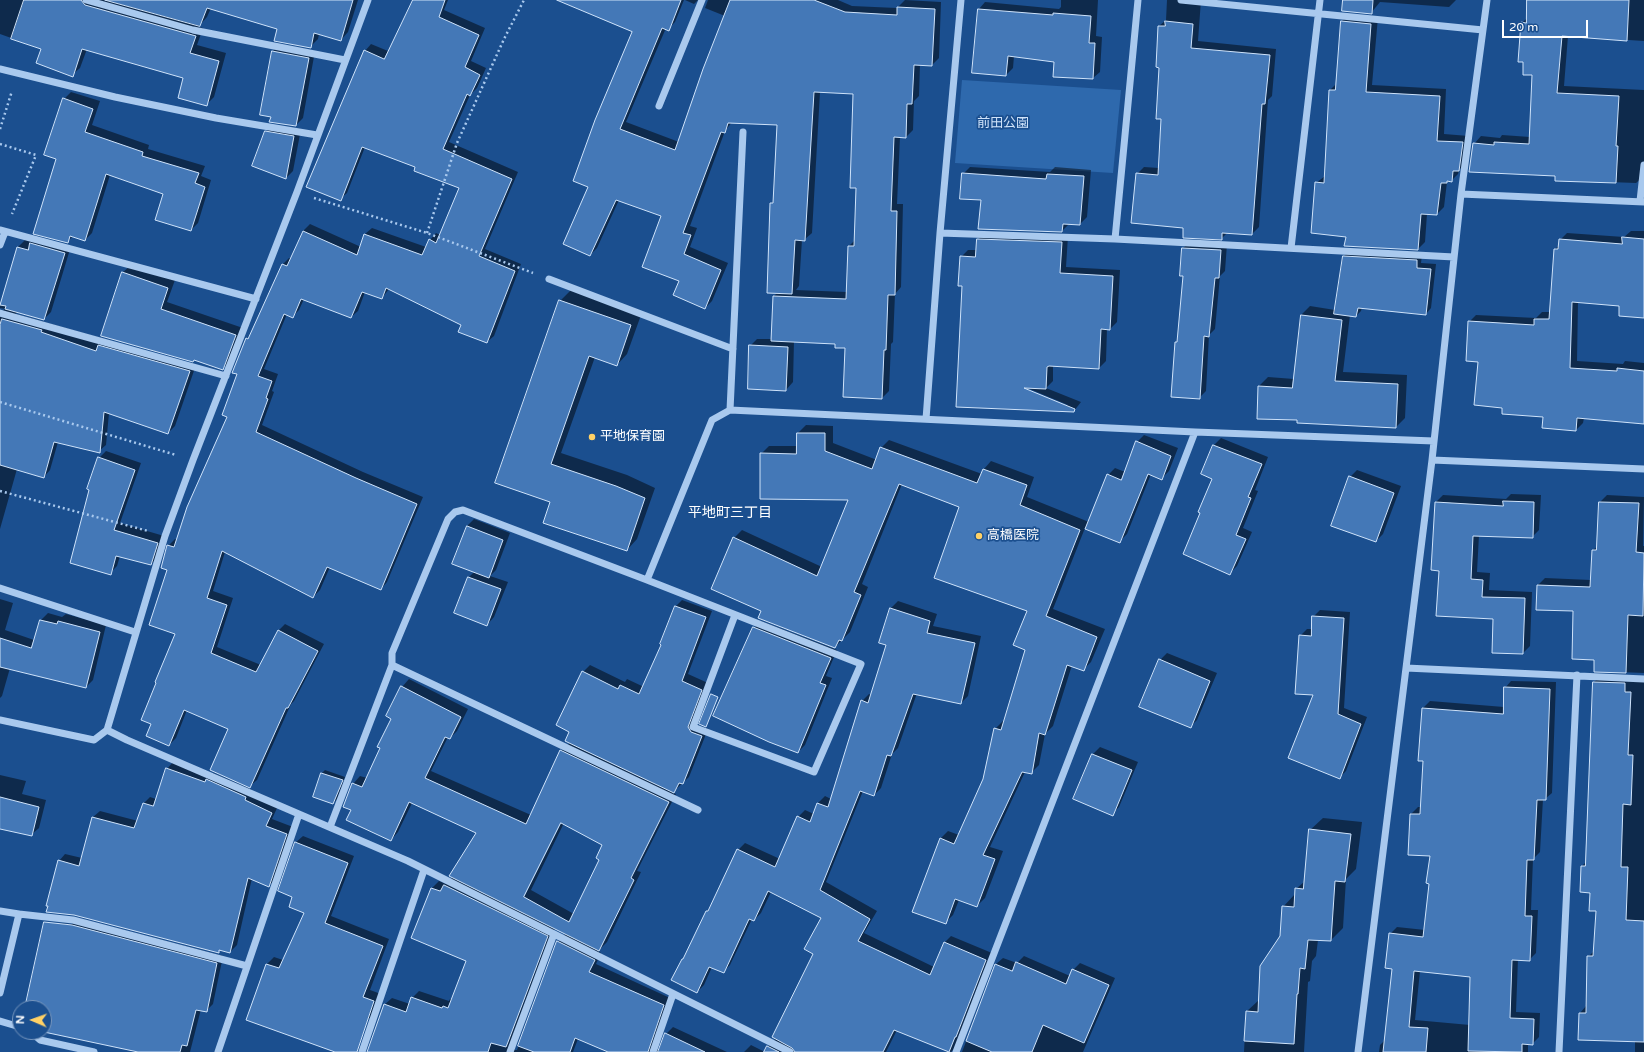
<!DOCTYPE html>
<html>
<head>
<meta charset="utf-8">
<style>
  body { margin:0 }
  #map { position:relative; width:1644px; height:1052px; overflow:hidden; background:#1b4f8f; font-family:"Varela Round",sans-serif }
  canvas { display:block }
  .north { position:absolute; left:12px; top:1000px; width:40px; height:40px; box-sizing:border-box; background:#1b4f8f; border:1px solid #7695bc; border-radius:50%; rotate:272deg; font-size:11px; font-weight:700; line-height:16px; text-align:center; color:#fff }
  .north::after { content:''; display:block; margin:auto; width:14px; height:18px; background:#ffd166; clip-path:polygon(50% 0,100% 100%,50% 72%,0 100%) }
  .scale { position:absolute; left:1502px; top:20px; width:86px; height:18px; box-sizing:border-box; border:2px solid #fff; border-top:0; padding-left:5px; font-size:12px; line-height:14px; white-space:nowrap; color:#fff; -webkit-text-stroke:3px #1b4f8f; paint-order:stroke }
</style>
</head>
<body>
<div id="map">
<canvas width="1644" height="1052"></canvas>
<div class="north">N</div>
<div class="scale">20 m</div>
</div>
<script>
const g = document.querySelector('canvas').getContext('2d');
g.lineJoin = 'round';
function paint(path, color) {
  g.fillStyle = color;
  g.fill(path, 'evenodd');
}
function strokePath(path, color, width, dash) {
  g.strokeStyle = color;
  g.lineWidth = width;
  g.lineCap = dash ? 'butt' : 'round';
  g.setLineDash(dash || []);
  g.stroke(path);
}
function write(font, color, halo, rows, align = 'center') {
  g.font = font + ' "Varela Round","Noto Sans JP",sans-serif';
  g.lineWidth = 3.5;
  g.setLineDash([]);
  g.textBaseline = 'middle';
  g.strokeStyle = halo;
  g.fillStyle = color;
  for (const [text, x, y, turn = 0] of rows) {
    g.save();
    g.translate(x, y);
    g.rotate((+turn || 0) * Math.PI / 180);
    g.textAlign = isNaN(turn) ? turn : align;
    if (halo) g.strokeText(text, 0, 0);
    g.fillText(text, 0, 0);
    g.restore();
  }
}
paint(new Path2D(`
  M962,80L1121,90L1113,173L955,163Z`), '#2e69ad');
paint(new Path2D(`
  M0,0H358L348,32L341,40L319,34L318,39L310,47L278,28L211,8L207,17L198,27L203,28L197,45L226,53L214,97L206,105L184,77L87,49L80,68L72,75L42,49L0,34Z
  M414,0H448L444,10L485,28L471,61L486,68L477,88L470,95L449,142L518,172L485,249L521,264L494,336L487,342L463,324L389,289L382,298L365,292L358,311L351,317L304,299L299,310L293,316L287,314L264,369L278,374L272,391L274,392L262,425L363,472L423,497L387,582L381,589L330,567L320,590L313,597L225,552L213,591L233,598L217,647L261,665L278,631L285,624L324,644L294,701L291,704L257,780L250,786L230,728L187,710L176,738L169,745L153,724L176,633L168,569V546L175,539L177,540L228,416L247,339L251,334L283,264L289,258L291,259L303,231L310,224L361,247L365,234L372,228L426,247L430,240L436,233L440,235L460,187L417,167L365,147L347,193L340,199L365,51L371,44L388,51Z
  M561,0H684L675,22L668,29L666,28L626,122L679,142L725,16L705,8L708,0H838L852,6L897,8L905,0L941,2L939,58L932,65L920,64L919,96L914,101L913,130L906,137H900L897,204H903L901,287L895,294L893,342L891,344L889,391L882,398L846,347L836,343L794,341L793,382L786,390L750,346L757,339H772L774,296L777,293L771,204L774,201L778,124L732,122L725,131L690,226L697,228L690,247L728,263L712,301L705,308L681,280L662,216L619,200L597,248L590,255L589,187L633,32ZM820,92L854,93L857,187L855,240L849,246L847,292L796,290L799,286L802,240H804L812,233Z
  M685,0H698L694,4Z
  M1061,0H1098L1096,36L1102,37L1100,72L1093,78L1055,61L1014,56L1013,68L1006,75L973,72L979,9L985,2L1059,9L1061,7Z
  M1167,0H1201L1198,41L1276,49L1272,96L1268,100L1259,227L1252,234L1228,232L1221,239L1184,227L1137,174L1144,167L1159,168L1162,119L1160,67L1157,66L1159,26L1166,20Z
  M1344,0H1456L1449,7L1380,2L1371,13Z
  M1528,0H1644V41L1568,36L1564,86L1644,90V176L1636,183L1556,180L1557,175L1474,144L1481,136L1500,138L1502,135L1530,137L1533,74L1522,23L1528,17Z
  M1349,14L1378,17L1372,85L1446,89L1444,134L1469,136L1466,163L1459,170L1458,174L1451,181L1447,182L1444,207L1437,214H1427L1425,242L1418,249L1347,236L1316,183L1325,176L1330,90L1337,83L1342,21Z
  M280,44L315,51L303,118L296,125L272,116L273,51Z
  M71,92L100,101L92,125L149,145L148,149L205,166L201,176L211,180L198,223L191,230L164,193L110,175L92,233L85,240L73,236L67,242L58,158L64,99Z
  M273,125L301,129L293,171L286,178L266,132Z
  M970,167L1050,172L1055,167L1091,170L1087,217L1080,224H1069L1062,231L982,199L963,174Z
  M1631,231H1644V317L1620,305L1578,302L1577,361L1623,364L1625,361L1644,363V423L1584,418L1583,423L1576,430L1544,416L1503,408L1480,361L1469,322L1476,315L1536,318L1542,312H1550L1555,249L1560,245V240L1567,233L1624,237Z
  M984,233L1068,236L1066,267L1120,270L1117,322L1110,329L1107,328L1106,361L1099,368L1053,366V381L1046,388L1081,402L1074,411L957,406L963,286L961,257L968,250H977L978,240ZM1020,385L1068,405H1063L1019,387Z
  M25,240L71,246L51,312L44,319L17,312L16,314L196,365L175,426L168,433L109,413L106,445L99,451L58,442L50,470L44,477L17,469L0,529V313L5,309L0,308V306L18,247Z
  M1190,242L1227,244L1225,271L1220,276L1215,329L1209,335L1206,391L1199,398L1176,342L1178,341L1184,275H1182L1183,248Z
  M1349,251L1422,255L1421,263L1436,264L1431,308L1426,314L1362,307L1361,311L1356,316L1350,315L1343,372L1407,375L1405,418L1396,427L1298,419L1259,386L1268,377L1294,379L1301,315L1310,306L1335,310L1343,257Z
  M130,266L175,280L167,302L243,328L229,362L222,369L194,359L122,273Z
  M571,290L641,315L627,354L617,365L595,357L561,453L627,475L655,488L637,539L627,550L551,502L497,483L560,301Z
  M806,425L833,426V443L877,460L881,448L889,440L982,474L984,469L991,461L1034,477L1027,497L1089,522L1108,475L1115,468L1125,472L1137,442L1144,435L1178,448L1169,471L1162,478L1151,474L1127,534L1120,541L1085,528L1053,609L1105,629L1091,662L1083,670L1072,665L1053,726L1045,734L1039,765L1031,773L1025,772L990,847L1003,851L985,898L977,906L959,900L953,915L945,923L940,839L948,831L959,835L984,780L995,729L1003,721H1004L1026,649L1028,610L960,506L902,484L862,584L868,587L850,632L835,647L762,611L734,538L742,530L822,567L850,499L761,454L769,446H798V433Z
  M1221,438L1268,457L1255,490L1258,491L1243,528L1252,532L1237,566L1230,573L1202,512L1213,478L1203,474L1214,445Z
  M106,451L141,463L120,523L164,536L158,557L151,564L120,556L117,566L110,573L99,458Z
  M1357,470L1401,486L1383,534L1376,541L1350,477Z
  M1511,494L1541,495L1539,530L1532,537L1479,535L1477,572L1490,573L1489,590L1532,592L1530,646L1523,653L1494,618L1440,570L1436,502L1443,495L1506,499Z
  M1607,495L1644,497L1643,546H1644V673L1595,671V659L1574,610L1538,585L1545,578L1591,580L1593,550L1598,546L1600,502Z
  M474,519L510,533L496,570L490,576L508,582L494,617L487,625L456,612L469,577L475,571L467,526Z
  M0,599L13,603L5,630L34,640L41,620L48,613L62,617L66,614L106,625L93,680L86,687L10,668L2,696L0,698Z
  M682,600L712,611L688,674L708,683L694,720L697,725L708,729L689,777L672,793L676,794L637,871L641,872L607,942L598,951L601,953L596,964L670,998L655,1046L658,1050H660L666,1034L673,1027L727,1052H610L578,1039L573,1052H456L384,1005L392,998L410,1004L412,998L419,991L449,1001L450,999L452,1000L467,960L432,888L439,881L446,884L453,877L477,832L412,803L398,832L391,840L352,809L353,784L360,776L367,778L382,748L393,718L402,687L409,679L468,709L457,731L450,738L448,737L431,771L531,815L561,751L570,743V731L557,725L583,672L590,665L625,682L627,679L644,687L663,644L676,606ZM564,823L604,844L600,860L574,914L531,890ZM555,928L566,933L558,942L517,1050H515L512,1046V1042Z
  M898,601L937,614L933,626L981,636L968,696L961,703L917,693L898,748L892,754L881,788L874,795L863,791L826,882L877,911L864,933L934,967L944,943L951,936L992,953L958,1045L951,1052L897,1030L886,1052H765L768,1047L776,1038L814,953L823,918L771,892L761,913L754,920L752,919L730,965L723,972L712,967L704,985L697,992L683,959L686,956L707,911L711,907L738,850L745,843L780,859L798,817L805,810L814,814L818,803L825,796L831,799L862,701L869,694L871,695L888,645L891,608Z
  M1320,610L1350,612L1344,708L1367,717L1346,771L1339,778L1315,694L1300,636L1307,629H1312L1313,617Z
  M761,621L837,650L826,676L832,678L805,745L798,752L754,628Z
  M1167,653L1217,673L1197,720L1190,727L1160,660Z
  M1601,675L1644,677V1052H1635V1041L1580,1013L1586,1006L1588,957L1595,950L1597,910L1582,866L1586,862L1594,682Z
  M1511,681L1556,682L1552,793L1545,799H1543L1540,852L1533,859L1531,910H1538L1536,953L1529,960L1518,959L1516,1012L1540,1013L1539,1037L1532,1044H1528V1052H1379L1380,1045L1386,1039L1393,968L1390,934L1397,927L1425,930L1430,883L1431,855L1411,814L1418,807H1421L1424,760L1423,708L1430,701L1504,707L1505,688ZM1420,971L1471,976L1470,1025L1415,1020Z
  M1100,747L1138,762L1119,807L1112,814L1075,799L1093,754Z
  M173,762L211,775L213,773L252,790L251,793L278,806L272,819L293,827L275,879L269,886L252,878L237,945L230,952L221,950L218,952L59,861L65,854L82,858L93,817L100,811L138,821L144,803L150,797L156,799L167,769Z
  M325,770L345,777L337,799L333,803L322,773Z
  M0,775L26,781L22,794L46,800L39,828L31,835L0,828Z
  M1323,818L1362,822L1356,869L1346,879L1343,928L1331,940H1318L1316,956L1312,961L1310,981L1308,982L1304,1052H1244L1246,1012L1259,1000L1281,936L1283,907L1295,894L1296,889L1305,881L1310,830Z
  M303,836L354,856L331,916L389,939L370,990L381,994L374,1014L366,1021L344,1052H339L248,1019L267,964L274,957L283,960L305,913L294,897L295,843Z
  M78,918L223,956L213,1004L206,1011L201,1009L190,1052H149L44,1031V1008H26L43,931L50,923L72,924Z
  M1024,956L1070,976L1073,970L1080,963L1115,978L1083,1052H962L996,964L1003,958L1017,963Z
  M751,1045L765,1052H744Z`), '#0007');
const building = new Path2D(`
  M24,0H81L85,5L196,36L190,53L219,61L207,106L178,98L183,78L82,49L73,77L36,63L41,49L11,39Z
  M105,0H353L341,41L314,33L311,48L274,41L277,29L207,8L200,26Z
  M413,0H445L439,17L479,35L465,67L480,75L470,96L467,94L443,149L512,179L479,256L515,271L487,343L458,332L461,325L386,288L382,299L362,292L351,318L301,299L293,318L284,314L258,376L272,381L266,398L268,399L256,432L356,478L417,504L381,590L327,567L313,598L222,551L207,598L227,605L211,653L256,672L278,630L318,651L288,708H286L250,788L210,770L228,729L184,710L169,746L146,736L151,724L141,720L156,683L155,682L175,634L149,625L167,570L161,568L167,545L174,547L187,507L227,417L222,415L237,374L232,373L246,338L248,339L282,264L287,266L303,231L357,255L364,234L422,255L429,239L436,243L459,188L414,171L415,167L362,147L341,201L306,187L364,50L384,59Z
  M557,0H681L669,31L662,28L620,129L675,150L703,69L730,0H814L845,12L897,15V7L935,9L932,66L914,65L912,104H907L906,138L894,137L891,211H897L895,295H888L886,350H884L882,399L843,397L845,348H835V344L771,341L773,296L846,299L848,246H854L856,188H850L853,94L814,92L805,241L795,240L792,294L767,293L770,203H773L777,125L728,123L725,133L721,132L683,233L691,235L684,254L721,270L705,309L673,295L679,281L642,267L661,216L616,200L590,256L563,244L588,187L573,181L595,120L632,32Z
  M1343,0H1373L1372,14L1342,11Z
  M1527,0H1629L1627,41L1562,36L1557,93L1619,96L1616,146H1618L1616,183L1555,181V176L1469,172L1473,143L1494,145V142L1529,144L1532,75H1523V62H1518L1521,22L1526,23Z
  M978,9L1053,15V13L1091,16L1089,43H1095L1093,79L1053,77L1054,62L1008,56L1006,76L972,73Z
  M1165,21L1193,24L1191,48L1270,55L1265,104H1262L1252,235L1222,233V240L1183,238V228L1131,223L1136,173L1158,175L1161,119H1156L1159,68L1156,67L1158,26H1165Z
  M1341,21L1371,24L1366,92L1440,96L1437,141L1463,142L1459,171H1453L1452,182L1447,181V183H1441L1437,215L1421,214L1418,250L1344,246L1346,237L1311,233L1315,182L1324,183L1329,90H1335Z
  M272,51L309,58L296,126L269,122L271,117L260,115Z
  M63,98L93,109L85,132L143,152L142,156L199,173L195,183L205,187L191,231L155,220L163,194L106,174L85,241L70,236L68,243L33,234L56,159L44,155Z
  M265,131L294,136L286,179L252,166Z
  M962,173L1046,179L1047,174L1084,176L1080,225L1063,224L1062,232L978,229L981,200L960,199Z
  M1622,237L1644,239V318L1619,316V306L1572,302L1570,368L1617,371V368L1644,371V424L1577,418L1576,431L1542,428L1543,417L1502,414V408L1474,405L1478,362L1466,361L1468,321L1534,325V319H1549L1554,249H1558L1559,239L1622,244Z
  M977,239L1062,242L1060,273L1113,276L1110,330L1101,329L1099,369L1049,366L1047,367L1046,389L1024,388L1075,409L1074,412L956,407L962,286H958L960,256L975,257Z
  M30,243L65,253L44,320L5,309L6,306L0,305L17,247L28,250Z
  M1182,248L1221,250L1219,278H1215L1209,337L1204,336L1200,399L1171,397L1175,342H1177L1183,276H1180Z
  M1343,256L1417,260V268L1431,269L1426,315L1358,308L1356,317L1334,314Z
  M122,272L168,288L161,309L236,335L223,370L194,360L193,362L101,336Z
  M559,300L631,325L617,366L589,356L551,464L616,486L645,498L627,551L543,523L550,502L495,483Z
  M1301,315L1342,320L1335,381L1398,384L1396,428L1297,423V420L1257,419L1258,386L1292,388Z
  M2,319L42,330L41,332L96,351L98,345L190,371L168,434L104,412L100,453L54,442L44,478L0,465V325Z
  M749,345L788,347L786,391L748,389Z
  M797,433H825V451L872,469L880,447L977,483L983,469L1027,485L1020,505L1080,530L1046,616L1097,637L1084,671L1067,665L1045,735L1039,733L1032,774L1022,772L983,855L995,859L977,907L955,899L946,924L912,912L940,838L954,844L983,779L994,728L1001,730L1025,650L1013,645L1027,611L934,578L959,507L899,484L854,592L861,595L842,641L839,640L835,648L758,618L761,611L711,589L733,537L817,576L848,500L760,499V453L796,454Z
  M1136,441L1171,456L1162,480L1148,474L1120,543L1085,529L1107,474L1121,480Z
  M1213,445L1262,464L1248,497L1251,498L1236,535L1246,539L1230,575L1183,554L1200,513L1198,512L1212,479L1201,474Z
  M98,457L135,470L114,530L158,543L151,565L116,556L111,575L70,563L89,490L87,489Z
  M1349,476L1394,493L1376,542L1331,526Z
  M1503,501L1534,502L1533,538L1473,536L1471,579L1483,580L1482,597L1525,598L1523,654L1492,653L1493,619L1436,616L1439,571L1431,570L1435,502L1503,506Z
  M1599,502L1639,503L1636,552L1644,553L1643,616L1628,615L1626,673L1594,672V660L1572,659L1573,611L1536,610L1537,585L1590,587L1592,550H1596Z
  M467,526L503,540L489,578L452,564Z
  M468,577L501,589L487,626L454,613Z
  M675,606L706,617L682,681L702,690L688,727L691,732L702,736L683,784L679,783L674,793L565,741L569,732L556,725L582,671L618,689L620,685L639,694L661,645L660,644Z
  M890,608L930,621L927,633L975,643L961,704L913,694L891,756L887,755L874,796L860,791L820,890L870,919L858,941L930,975L944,942L986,960L956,1037H955L949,1052L894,1030L883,1052H795L792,1048L772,1037L813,954L804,949L821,918L768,891L754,921L749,919L724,973L709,967L697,993L671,980L682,959H683L706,911H708L737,849L775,867L797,816L810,822L817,803L828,807L861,700L868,703L886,645L879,643Z
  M1312,616L1344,618L1338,714L1361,724L1340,779L1288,758L1313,695L1295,694L1299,635L1311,636Z
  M40,620L57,624L58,621L100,632L86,688L0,667V638L31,648Z
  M753,627L831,658L820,683L826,685L798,753L769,742L713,716Z
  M1159,659L1210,681L1191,728L1139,707Z
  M1593,682L1625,683V692H1631L1628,755H1633L1631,805L1623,804L1621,867H1628L1626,920L1644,921V1042L1578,1040L1579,1013H1586L1587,956H1593L1596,911H1589L1590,893L1580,892L1581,866H1585Z
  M401,686L461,717L450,739L445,737L425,778L526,824L560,750L669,802L631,878L634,880L599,951L449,876L476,833L409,802L391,841L346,820L351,810L343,807L352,783L362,787L380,748L377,747L391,719L386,716ZM561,823L602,845L596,858L599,860L569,922L524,897Z
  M1504,687L1550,689L1546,800H1537L1534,860H1527L1525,916H1532L1530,961L1512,960L1510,1018L1534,1019L1533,1045L1522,1044V1052L1468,1051L1470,977L1414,971L1409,1027L1428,1028L1426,1052H1383L1392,969L1385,968L1389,933L1423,937L1429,884L1426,883L1430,856L1408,855L1410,814H1420L1423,761H1418L1422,708L1503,714Z
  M711,694L718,697L706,727L699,724Z
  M1092,754L1132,770L1113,816L1073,799Z
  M166,768L205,782L206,779L246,797L245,800L272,813L266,826L287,834L269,887L248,878L230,953L219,950V953L74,915L46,912L48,906H46L58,860L79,866L92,817L134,828L143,803L153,806Z
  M321,773L343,780L333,804L313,797Z
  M0,797L39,807L32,836L0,829Z
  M1309,829L1351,834L1345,882L1335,881L1331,941L1308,940L1305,969L1300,968L1298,994H1297L1294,1044L1244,1041L1246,1011L1258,1012L1260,966L1280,936L1282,906L1294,907L1295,888L1303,889Z
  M295,842L348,863L325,923L383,946L363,997L374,1001L357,1052H335L246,1020L266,964L279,968L304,913L289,907L292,897L278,891Z
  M444,885L548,936L508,1042L506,1047L491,1043L488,1052H367L384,1004L406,1012L411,997L442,1008L443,1006L448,1008L466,961L411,938L431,888L440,891Z
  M44,922L72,925L217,963L207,1012L196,1010L187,1046L182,1045L180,1052H138L44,1032V1008H25Z
  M557,941L595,960L589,972L664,1005L648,1052H608L575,1038L570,1052H534L518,1046Z
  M1016,962L1066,984L1072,969L1109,985L1084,1043L1043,1025L1032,1052H992L966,1041L995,964L1012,971Z
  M665,1033L705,1052H658Z
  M767,1046L779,1052H764Z`);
paint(building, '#4478b7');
strokePath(building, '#cfe3fa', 1);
strokePath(new Path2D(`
  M0,129L12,91
  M0,144L36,155L12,214
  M314,198L427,233L533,273
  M427,233L457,143L504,39L524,0
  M0,402L176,455
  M0,491L148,531`), '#a9c9ee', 2.5, [2, 3]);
strokePath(new Path2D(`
  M86,0L193,30L345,60
  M1181,0L1483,30
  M0,69L115,97L216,118L317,135
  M659,106L702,0
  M1461,194L1644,202
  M1640,201L1644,165
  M0,230L256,299
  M940,233L961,0
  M1115,239L1454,257
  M0,245L5,232
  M1291,248L1320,0
  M549,279L733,349
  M0,313L226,376
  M730,410L743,132
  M926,419L940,233L1115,239L1138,0
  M1432,460L1644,469
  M647,580L861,664L814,772L693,727L735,615
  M0,588L135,632
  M392,665L698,810
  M1406,668L1644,679
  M0,720L94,740L107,730L165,536L193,460L297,192L368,0
  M107,730L127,740L408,861L790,1052
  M330,827L392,665V653L448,519L455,512L463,510L647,580L712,420L730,410L1195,432L1434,441
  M0,911L19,914L0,993
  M19,914L73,920L247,966
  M0,1021L20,1027
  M31,1032L40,1040L94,1052
  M218,1052L299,814
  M362,1052L424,870
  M510,1052L554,934
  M653,1052L673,994
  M956,1052L1195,432
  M1358,1052L1432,460L1461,194L1487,0
  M1559,1052L1577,675`), '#a9c9ee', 7);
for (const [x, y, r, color] of [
  [592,437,4,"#ffd166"],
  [979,536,4,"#ffd166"]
]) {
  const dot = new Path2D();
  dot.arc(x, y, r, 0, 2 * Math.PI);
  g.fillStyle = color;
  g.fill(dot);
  strokePath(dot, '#1b4f8f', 1.5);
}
write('13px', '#cfe3fa', '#1b4f8f', [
  ["前田公園",1003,124]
]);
write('13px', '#fff', '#1b4f8f', [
  ["平地保育園",600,437],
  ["高橋医院",987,536]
], 'left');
write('14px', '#fff', '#1b4f8f', [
  ["平地町三丁目",730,513]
]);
</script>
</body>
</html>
